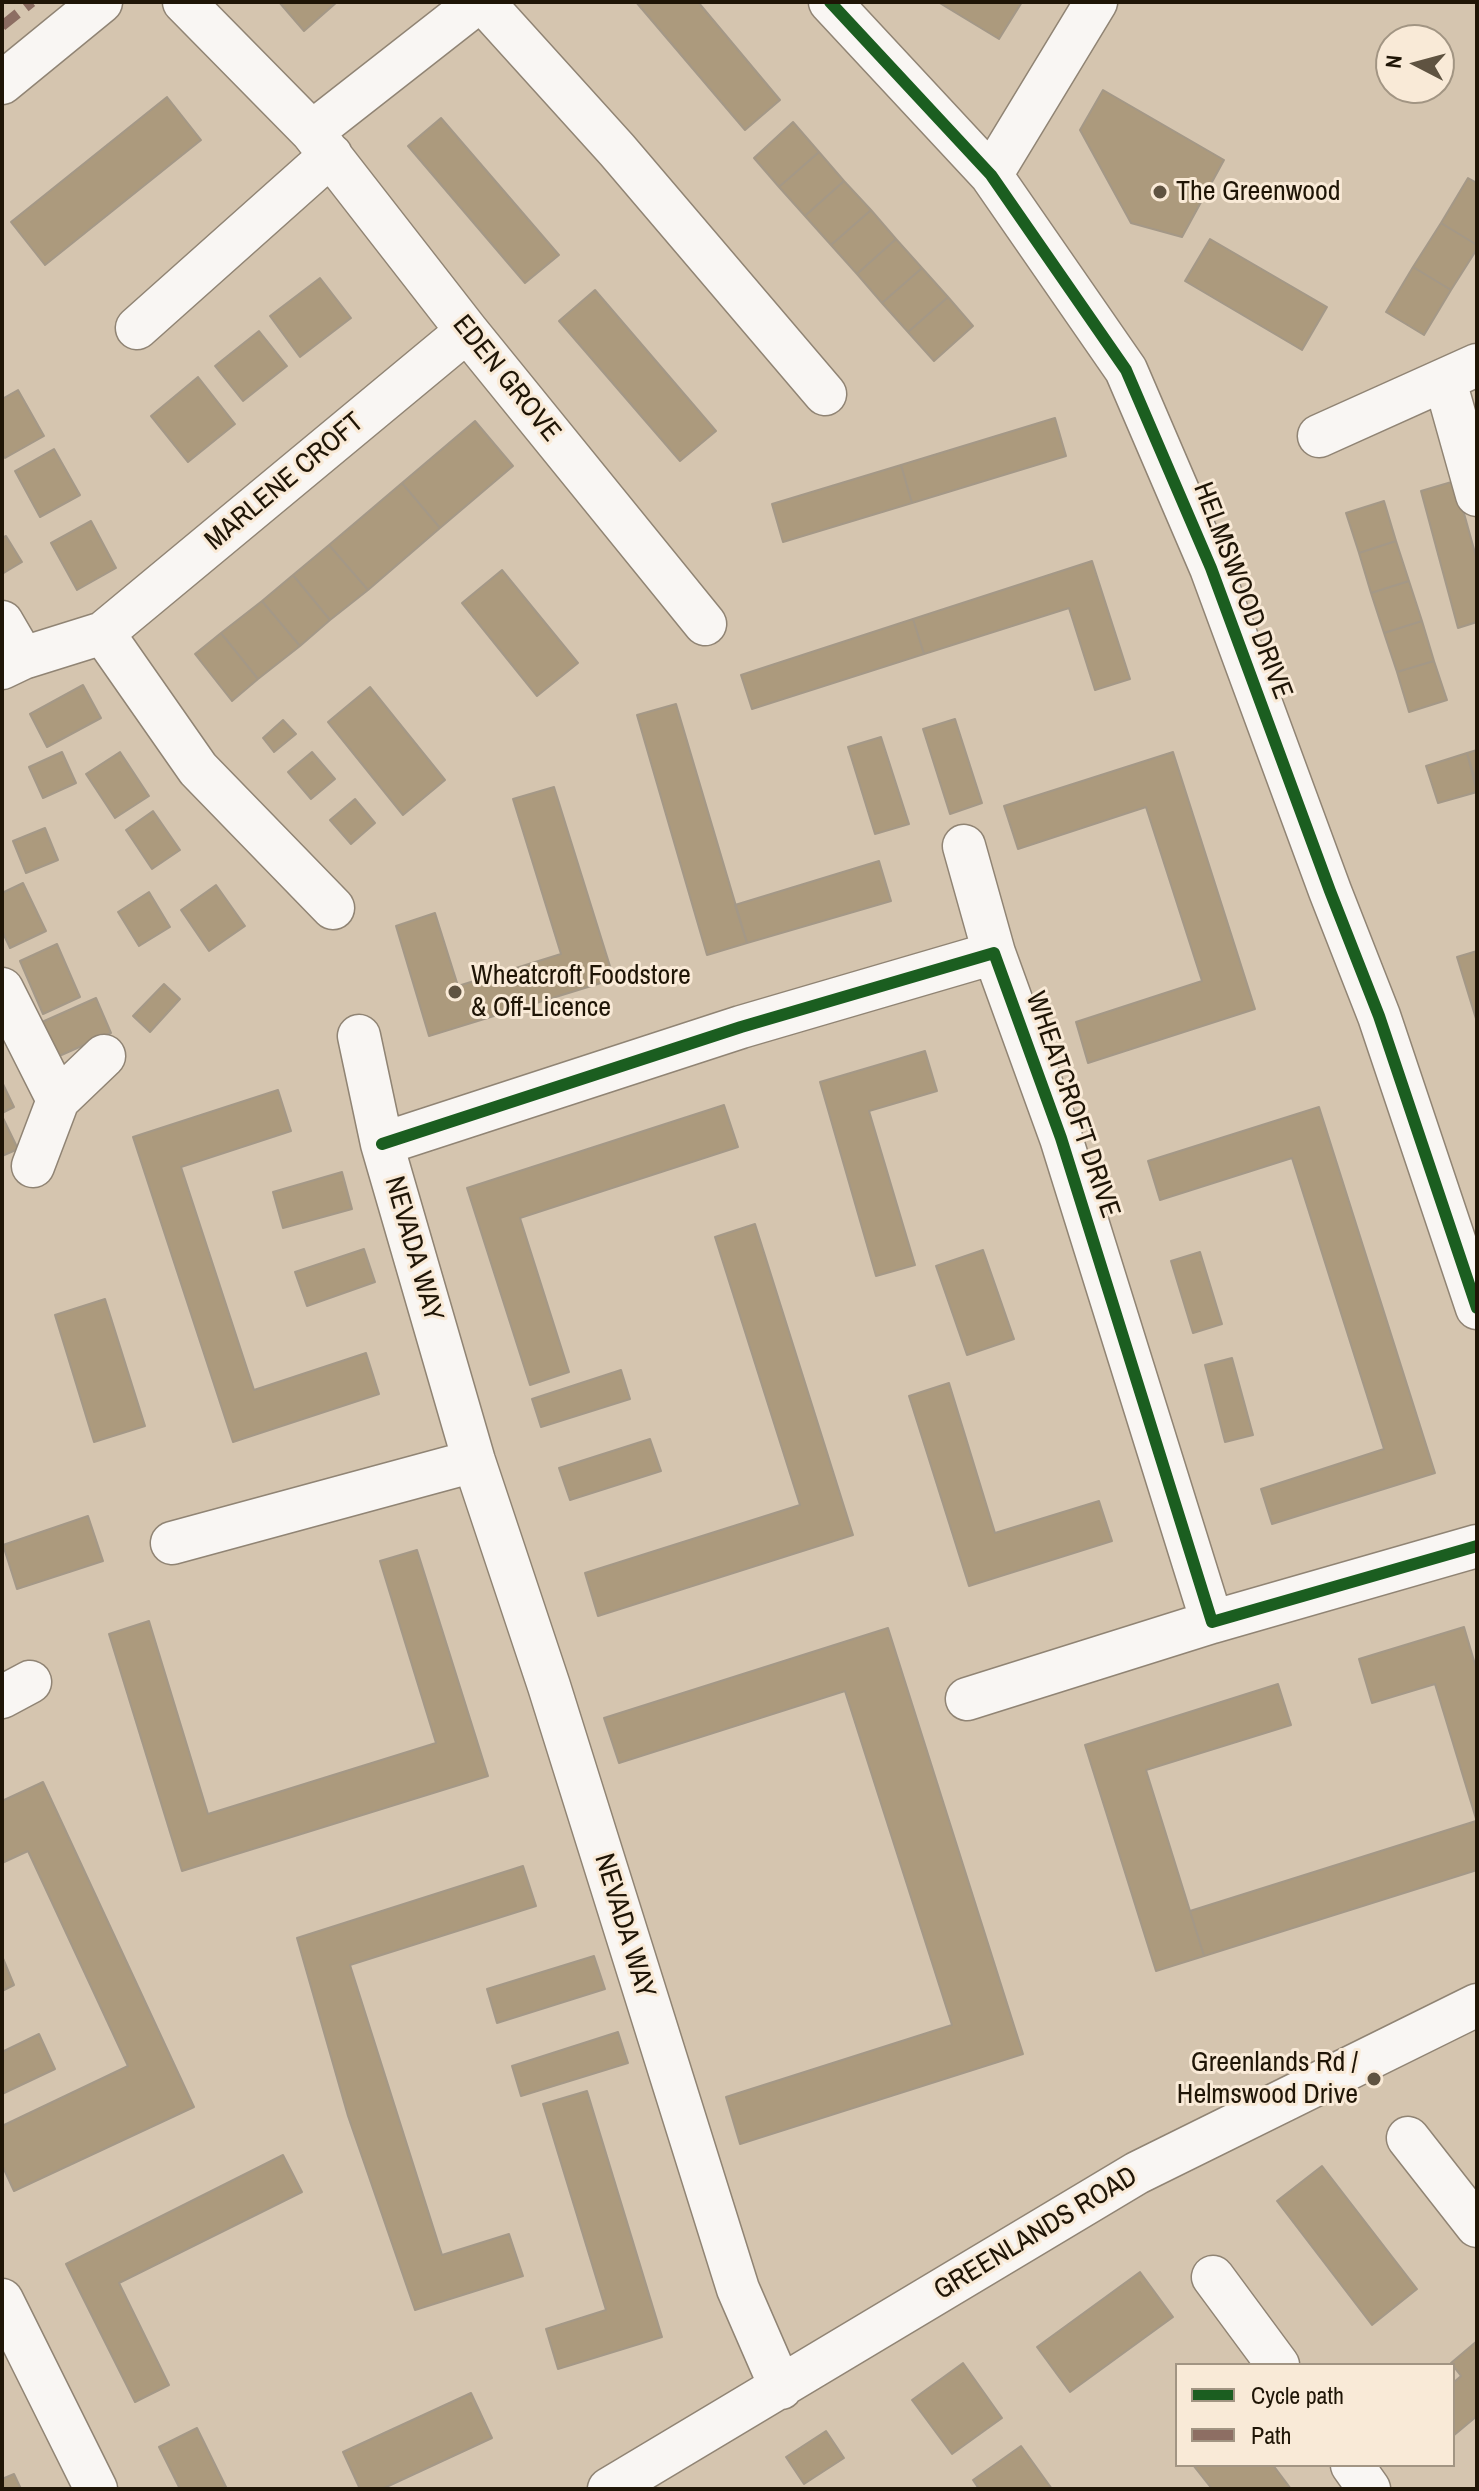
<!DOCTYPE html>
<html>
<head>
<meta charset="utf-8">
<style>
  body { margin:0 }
  #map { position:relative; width:1479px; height:2491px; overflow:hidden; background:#d5c5af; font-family:"Archivo Narrow",sans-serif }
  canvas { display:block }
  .frame { position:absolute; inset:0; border:4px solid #1f1506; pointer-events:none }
  .legend { position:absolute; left:1175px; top:2363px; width:280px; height:104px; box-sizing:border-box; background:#f9ead7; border:2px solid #a29583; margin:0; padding:10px 14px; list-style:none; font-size:24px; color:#1f1506 }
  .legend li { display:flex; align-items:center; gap:16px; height:40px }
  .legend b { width:40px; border:2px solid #a29583 }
  .north { position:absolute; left:1375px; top:24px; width:80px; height:80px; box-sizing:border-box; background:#f9ead7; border:2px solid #a29583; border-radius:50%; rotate:276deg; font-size:22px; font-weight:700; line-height:32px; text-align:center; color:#1f1506 }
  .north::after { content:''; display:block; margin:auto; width:28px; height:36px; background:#5f5341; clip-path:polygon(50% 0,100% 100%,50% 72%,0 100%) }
</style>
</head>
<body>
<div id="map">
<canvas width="1479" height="2491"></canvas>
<div class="frame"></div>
<ul class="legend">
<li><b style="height:10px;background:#1b5e20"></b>Cycle path</li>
<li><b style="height:10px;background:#8d6e63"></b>Path</li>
</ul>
<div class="north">N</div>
</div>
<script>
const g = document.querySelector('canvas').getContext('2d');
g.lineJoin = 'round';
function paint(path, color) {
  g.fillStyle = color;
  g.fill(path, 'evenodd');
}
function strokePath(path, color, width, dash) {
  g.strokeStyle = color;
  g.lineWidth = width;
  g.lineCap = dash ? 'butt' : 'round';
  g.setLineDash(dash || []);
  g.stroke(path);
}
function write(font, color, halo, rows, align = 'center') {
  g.font = font + ' "Archivo Narrow",sans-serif';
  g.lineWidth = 6;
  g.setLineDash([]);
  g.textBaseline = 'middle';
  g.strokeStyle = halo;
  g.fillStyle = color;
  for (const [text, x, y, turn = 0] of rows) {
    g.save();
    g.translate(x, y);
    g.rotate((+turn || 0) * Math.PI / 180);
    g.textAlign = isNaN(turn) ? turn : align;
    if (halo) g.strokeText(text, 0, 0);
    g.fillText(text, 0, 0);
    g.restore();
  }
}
const building = new Path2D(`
  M279,2H337L304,31Z
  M636,2H698L780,100L745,130Z
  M938,2H1022L999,39Z
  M1103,90L1224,160L1182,237L1131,223L1080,130Z
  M167,97L201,140L45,265L11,222Z
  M441,118L559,255L525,283L408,146Z
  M793,122L819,152L779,187L754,158Z
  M819,152L844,181L805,216L779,187Z
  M1468,178L1477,183V245L1441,223Z
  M844,181L871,210L831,245L805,216Z
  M871,210L896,239L857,274L831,245Z
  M1441,223L1477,245V249L1451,290L1413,267Z
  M896,239L922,268L882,303L857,274Z
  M1210,239L1327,307L1302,350L1185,281Z
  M1413,267L1451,290L1424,335L1386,312Z
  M922,268L948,297L908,332L882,303Z
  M320,278L351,318L300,357L270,316Z
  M595,290L716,431L680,461L559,321Z
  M948,297L973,326L934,361L908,332Z
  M259,331L287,366L243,401L215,366Z
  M198,377L235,424L188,462L151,416Z
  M18,390L44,436L5,458L2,454V399Z
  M1055,418L1066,456L912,503L901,465Z
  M475,421L513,466L440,528L402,483Z
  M54,449L80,495L40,517L15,471Z
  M901,465L912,503L783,542L772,504Z
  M1455,481L1477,560V622L1458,628L1421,491Z
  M402,483L440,528L368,590L329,545Z
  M1384,501L1396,541L1359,553L1346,513Z
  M91,521L116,568L77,590L51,543Z
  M6,536L22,562L2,574V538Z
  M1396,541L1409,581L1371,593L1359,553Z
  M329,545L368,590L330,620L293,575Z
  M1092,561L1130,679L1095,690L1069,608L924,654L913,619Z
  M502,570L578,663L537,696L462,603Z
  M293,575L330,620L300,646L262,601Z
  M1409,581L1422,621L1384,633L1371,593Z
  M262,601L300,646L258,679L221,633Z
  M913,619L924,654L752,709L741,675Z
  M1422,621L1434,661L1397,672L1384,633Z
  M221,633L258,679L232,701L195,654Z
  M1434,661L1447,700L1409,712L1397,672Z
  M83,685L101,718L47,747L30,714Z
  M370,687L445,780L403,815L328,722Z
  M676,704L747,943L707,955L637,715Z
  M955,719L982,803L950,814L923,729Z
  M283,720L296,734L274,752L263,738Z
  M881,737L909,824L875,834L848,747Z
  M1477,750V785L1467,753Z
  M62,752L76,783L43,798L29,767Z
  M120,752L149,796L115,818L86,774Z
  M312,752L335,779L311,799L288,772Z
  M1173,752L1255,1009L1088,1063L1076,1022L1202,981L1146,807L1018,849L1004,806Z
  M1467,753L1477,792L1438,803L1426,766Z
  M554,787L614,979L429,1036L396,926L435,913L458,986L561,954L513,799Z
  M355,799L375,823L351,844L330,820Z
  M153,811L180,850L152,869L126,830Z
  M45,828L58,860L26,873L13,841Z
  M879,861L891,901L747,943L735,905Z
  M23,883L46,931L10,948L2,931V893Z
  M216,885L245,926L209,951L181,910Z
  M149,892L170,927L139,946L118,912Z
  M57,944L80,997L43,1014L20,961Z
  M1477,951V1022L1457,957Z
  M164,984L180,999L150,1032L133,1016Z
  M96,998L111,1033L57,1057L42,1022Z
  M925,1051L937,1091L869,1111L915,1265L876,1276L820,1082Z
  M2,1082L14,1107L2,1113Z
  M278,1090L291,1131L181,1167L254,1390L366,1353L379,1394L233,1442L133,1137Z
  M724,1105L738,1147L520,1218L569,1372L530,1385L467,1188Z
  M1319,1107L1435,1473L1272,1524L1261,1489L1384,1449L1292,1158L1160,1200L1148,1161Z
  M2,1116L18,1149L2,1156Z
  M342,1172L352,1209L283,1228L273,1192Z
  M755,1224L853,1535L598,1616L585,1573L800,1505L715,1237Z
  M364,1249L375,1282L307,1306L295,1272Z
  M983,1250L1014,1339L967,1355L936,1266Z
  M1200,1252L1222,1324L1193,1333L1171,1261Z
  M105,1299L145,1426L94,1442L55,1315Z
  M1232,1358L1253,1435L1225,1442L1205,1365Z
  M621,1370L630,1399L541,1427L532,1399Z
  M949,1383L995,1533L1099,1501L1112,1541L969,1586L909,1396Z
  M650,1439L661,1471L570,1500L559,1468Z
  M88,1516L103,1561L17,1589L3,1545Z
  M417,1550L488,1776L182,1871L109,1634L149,1621L208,1814L436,1743L380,1561Z
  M1464,1627L1477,1671V1822L1435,1684L1372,1703L1359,1659Z
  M888,1628L1023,2054L740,2144L726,2097L952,2025L845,1691L619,1763L604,1718Z
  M1278,1684L1291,1725L1146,1770L1204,1956L1156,1971L1085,1745Z
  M43,1782L194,2107L14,2191L2,2165V2126L128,2066L28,1851L2,1863V1801Z
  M1476,1821L1477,1870L1204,1956L1190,1911Z
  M523,1866L536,1906L350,1965L442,2255L509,2234L523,2276L415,2310L348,2116L297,1938Z
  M2,1956L14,1985L2,1991Z
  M594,1956L605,1989L497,2023L487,1989Z
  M618,2032L628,2063L521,2096L512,2066Z
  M39,2034L55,2069L2,2094V2052Z
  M587,2091L662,2337L558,2369L546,2329L606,2310L543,2104Z
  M283,2155L302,2192L119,2283L169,2385L135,2402L66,2264Z
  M1322,2166L1417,2289L1372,2325L1277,2201Z
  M1140,2272L1173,2317L1070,2392L1037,2347Z
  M1477,2341V2416L1453,2436V2383L1461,2376L1451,2363Z
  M963,2363L1002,2418L952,2454L912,2400Z
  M471,2393L492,2438L382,2489H360L343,2452Z
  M197,2428L227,2489H180L159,2447Z
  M826,2431L844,2458L804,2484L786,2457Z
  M1021,2446L1052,2489H979L973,2480Z
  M1193,2465H1273L1291,2489H1212Z
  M14,2474L21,2489H2V2479Z`);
paint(building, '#ac9a7d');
strokePath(building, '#a49887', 2);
const minor = new Path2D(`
  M184,2L312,132L467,331L705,624
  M483,2L617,150L825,394
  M830,2L991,175L1126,370L1211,568L1330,891L1379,1016L1477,1308
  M2,83L101,2
  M312,132L478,2
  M991,175L1096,2
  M137,328L331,155
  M1445,381L1477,495
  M1319,436L1477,365
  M2,622L23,658
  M103,633L198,769L333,908
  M2,668L23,658L103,633L467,331
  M964,846L994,953
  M2,989L58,1100
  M359,1036L382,1144L474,1461L549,1686L738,2289L781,2388
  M382,1144L741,1027L994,953L1061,1138L1212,1622L1477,1546
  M33,1166L58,1100L104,1056
  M172,1543L474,1461
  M2,1697L30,1682
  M967,1699L1212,1622
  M1408,2138L1477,2226
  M1213,2277L1278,2365
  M2,2300L96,2489
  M1352,2465L1369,2489
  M609,2489L1137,2173L1477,2005`);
strokePath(minor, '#908474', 45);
strokePath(minor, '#f9f6f3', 42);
strokePath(new Path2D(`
  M2,26L32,2`), '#8d6e63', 10, [20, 10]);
strokePath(new Path2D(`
  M830,2L991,175L1126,370L1211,568L1330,891L1379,1016L1477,1308
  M382,1144L741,1027L994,953L1061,1138L1212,1622L1477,1546`), '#1b5e20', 12);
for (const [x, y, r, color] of [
  [1160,192,8,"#5f5341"],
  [455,992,8,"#5f5341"],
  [1374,2079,8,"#5f5341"]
]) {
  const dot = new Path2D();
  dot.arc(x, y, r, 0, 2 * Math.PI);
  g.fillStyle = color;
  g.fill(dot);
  strokePath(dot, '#f9ead7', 3);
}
write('28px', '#1f1506', '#f9ead7', [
  ["The Greenwood",1176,192],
  ["Wheatcroft Foodstore",471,976],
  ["& Off-Licence",471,1008],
  ["Greenlands Rd /",1358,2063,"right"],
  ["Helmswood Drive",1358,2095,"right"]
], 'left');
write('28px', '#1f1506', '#f9ead7', [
  ["EDEN GROVE",506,379,51],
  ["MARLENE CROFT",285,482,-40],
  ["HELMSWOOD DRIVE",1242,591,69],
  ["WHEATCROFT DRIVE",1072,1105,71],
  ["NEVADA WAY",413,1249,74],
  ["NEVADA WAY",624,1926,73],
  ["GREENLANDS ROAD",1036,2234,-31]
]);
</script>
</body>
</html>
